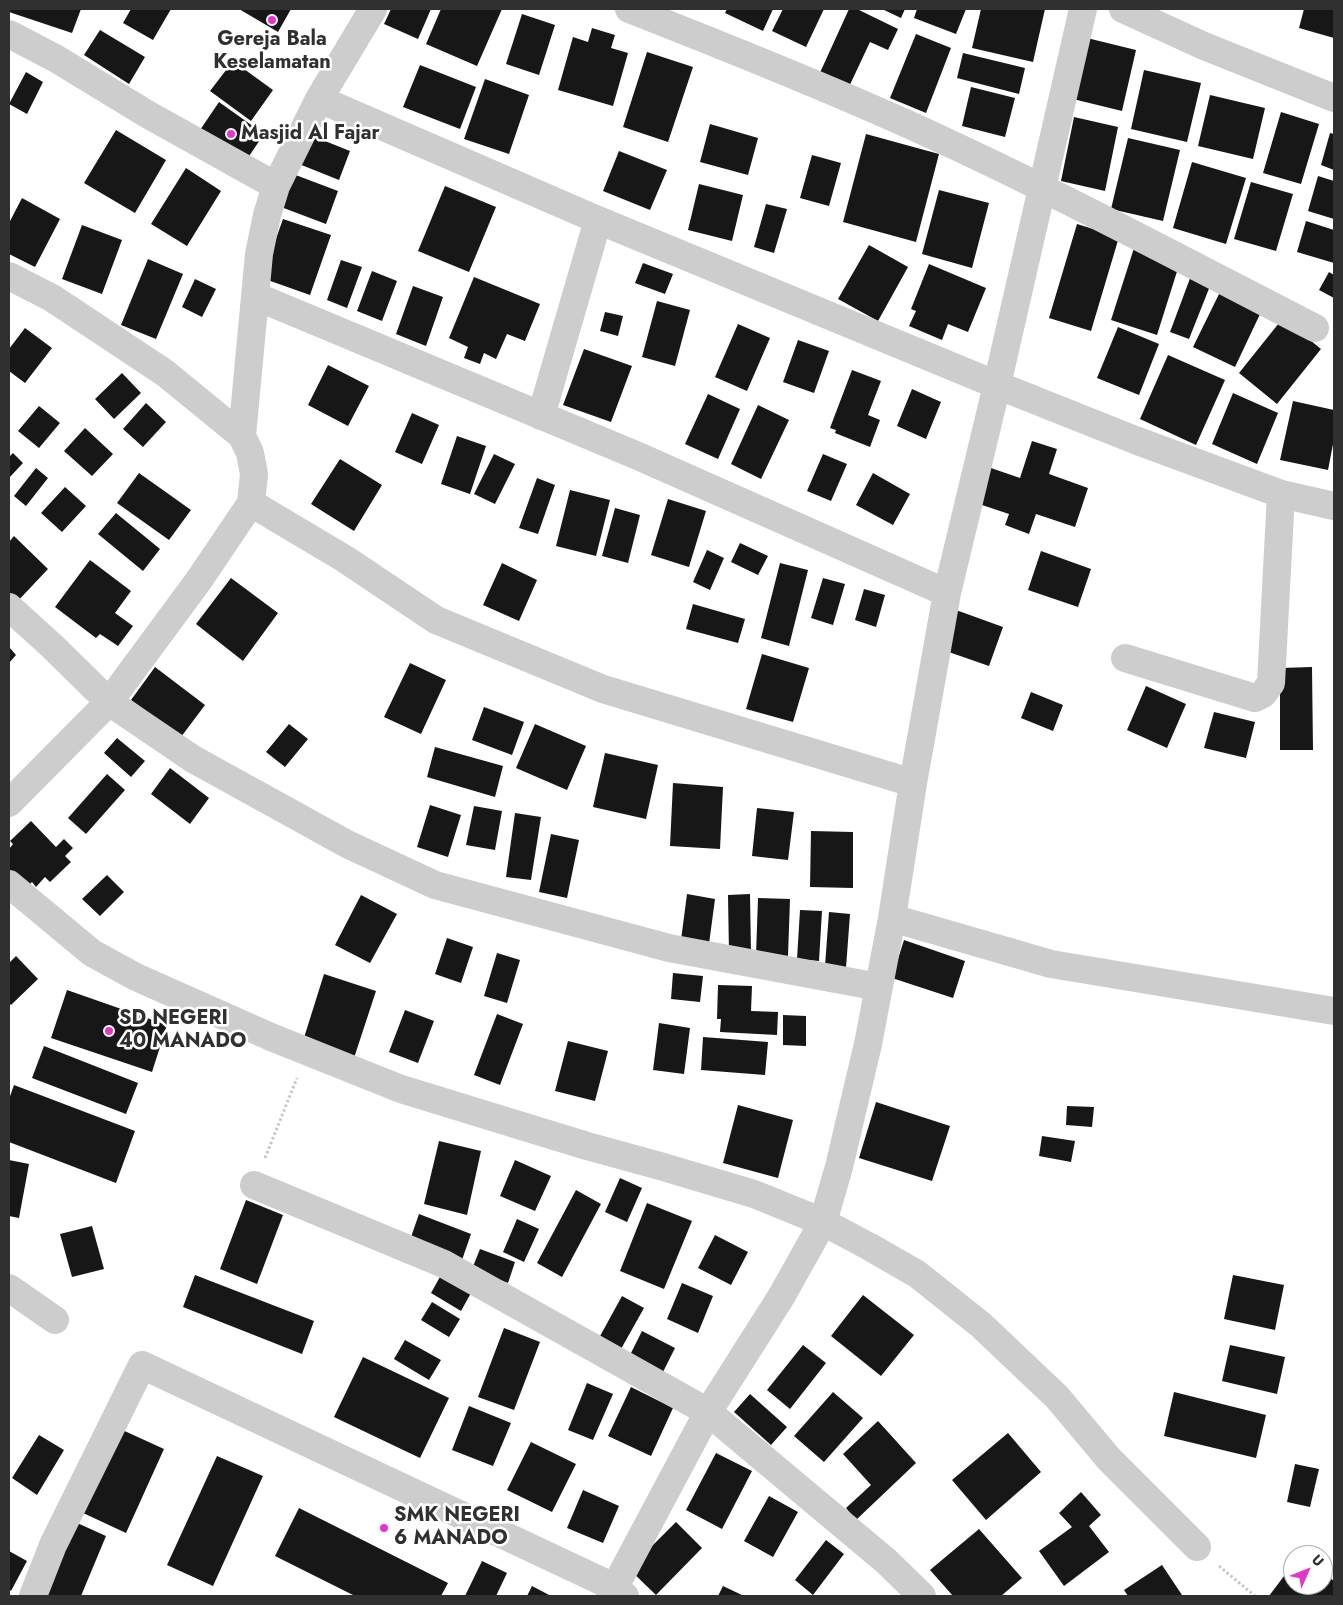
<!DOCTYPE html>
<html>
<head>
<meta charset="utf-8">
<style>
  body { margin:0 }
  #map { position:relative; width:1343px; height:1605px; overflow:hidden; background:#fff; font-family:Jost,sans-serif }
  canvas { display:block }
  .frame { position:absolute; inset:0; border:10px solid #303030; pointer-events:none }
  .north { position:absolute; left:1283px; top:1545px; width:50px; height:50px; box-sizing:border-box; background:#fff; border:1px solid #acacac; border-radius:50%; rotate:46deg; font-size:14px; font-weight:700; line-height:20px; text-align:center; color:#303030 }
  .north::after { content:''; display:block; margin:auto; width:18px; height:22px; background:#e336ca; clip-path:polygon(50% 0,100% 100%,50% 72%,0 100%) }
</style>
</head>
<body>
<div id="map">
<canvas width="1343" height="1605"></canvas>
<div class="frame"></div>
<div class="north">U</div>
</div>
<script>
const g = document.querySelector('canvas').getContext('2d');
g.lineJoin = 'round';
function paint(path, color) {
  g.fillStyle = color;
  g.fill(path, 'evenodd');
}
function strokePath(path, color, width, dash) {
  g.strokeStyle = color;
  g.lineWidth = width;
  g.lineCap = dash ? 'butt' : 'round';
  g.setLineDash(dash || []);
  g.stroke(path);
}
function write(font, color, halo, rows, align = 'center') {
  g.font = font + ' Jost,sans-serif';
  g.lineWidth = 5;
  g.setLineDash([]);
  g.textBaseline = 'middle';
  g.strokeStyle = halo;
  g.fillStyle = color;
  for (const [text, x, y, turn = 0] of rows) {
    g.save();
    g.translate(x, y);
    g.rotate((+turn || 0) * Math.PI / 180);
    g.textAlign = isNaN(turn) ? turn : align;
    if (halo) g.strokeText(text, 0, 0);
    g.fillText(text, 0, 0);
    g.restore();
  }
}
paint(new Path2D(`
  M9,9H81L72,33L9,12Z
  M131,9H171L153,40L123,23Z
  M239,9H291L278,32Z
  M391,9H431L418,39L384,24Z
  M441,9H502L477,66L426,44Z
  M727,9H773L763,31L725,13Z
  M783,9H824L806,47L772,31Z
  M849,9H857L898,29L888,50L870,42L847,91L818,77Z
  M882,9H905L901,18Z
  M917,9H966L956,34L914,18Z
  M981,9H1045L1033,62L972,48Z
  M1304,9H1334V38L1299,28Z
  M522,14L555,25L539,75L506,64Z
  M592,28L615,35L611,48L628,53L613,106L558,90L573,37L588,42Z
  M100,30L145,57L129,84L84,55Z
  M916,34L951,48L926,113L890,98Z
  M1087,38L1136,50L1122,111L1073,99Z
  M647,52L693,67L668,142L623,127Z
  M963,53L1025,68L1019,94L957,78Z
  M233,61L273,90L251,121L210,91Z
  M420,65L476,87L460,129L403,107Z
  M1144,70L1201,83L1187,142L1131,129Z
  M26,72L43,82L27,114L9,104Z
  M485,79L529,95L509,154L464,139Z
  M971,87L1015,98L1005,137L962,126Z
  M1210,95L1265,108L1253,159L1198,146Z
  M219,102L264,134L243,165L198,133Z
  M1281,112L1319,124L1301,184L1263,173Z
  M1074,117L1118,127L1105,191L1061,181Z
  M710,124L758,138L748,175L700,162Z
  M116,130L166,160L135,213L84,183Z
  M305,133L350,151L339,180L294,162Z
  M1330,133L1334,134V170L1321,165Z
  M866,134L939,154L916,242L843,222Z
  M1128,138L1180,150L1163,221L1111,209Z
  M619,151L667,170L650,210L603,191Z
  M812,155L841,163L829,206L800,198Z
  M1192,162L1246,178L1226,244L1173,228Z
  M186,168L221,191L187,246L151,224Z
  M293,174L338,191L326,224L281,207Z
  M1318,176L1334,181V219L1308,211Z
  M1251,182L1293,194L1276,251L1234,239Z
  M699,184L743,195L732,241L688,230Z
  M445,186L496,207L469,272L418,251Z
  M939,190L989,203L972,268L922,254Z
  M22,198L60,219L35,267L9,254V223Z
  M766,204L787,209L774,253L754,247Z
  M283,219L331,235L310,295L262,278Z
  M1306,221L1334,230V263L1297,252Z
  M1077,224L1119,237L1091,331L1049,318Z
  M82,225L122,240L102,294L62,279Z
  M869,245L908,267L878,321L838,299Z
  M1134,248L1180,262L1157,335L1111,320Z
  M148,259L183,274L156,339L121,325Z
  M341,260L362,267L347,308L327,300Z
  M643,263L673,274L665,294L635,283Z
  M929,264L986,288L968,332L948,324L942,340L909,326L916,311L911,309Z
  M372,271L397,281L382,321L357,311Z
  M1329,272L1334,275V298L1319,290Z
  M1192,273L1212,281L1189,339L1170,332Z
  M474,277L540,304L525,341L507,334L496,359L484,353L480,364L464,358L468,347L449,338Z
  M195,279L216,289L202,317L182,307Z
  M413,286L443,297L426,346L396,334Z
  M1220,292L1261,312L1235,367L1193,347Z
  M657,301L690,310L675,366L642,357Z
  M605,312L623,316L618,336L600,331Z
  M1283,318L1321,349L1277,404L1239,373Z
  M738,324L770,338L747,391L715,377Z
  M1118,327L1159,344L1139,395L1097,378Z
  M25,328L52,348L25,383L9,371V349Z
  M798,340L829,351L814,393L783,382Z
  M584,349L632,366L611,422L563,405Z
  M1168,355L1225,380L1196,445L1140,419Z
  M328,365L369,386L348,426L308,405Z
  M852,370L881,381L868,415L880,420L870,447L835,433L836,430L830,428Z
  M122,373L141,393L114,419L95,399Z
  M912,389L941,402L926,439L897,426Z
  M1233,393L1278,413L1257,464L1212,444Z
  M708,394L740,409L718,459L685,444Z
  M1293,401L1334,410V439L1328,470L1280,460Z
  M146,403L166,422L143,447L123,429Z
  M758,405L789,420L761,479L731,464Z
  M39,406L60,423L39,448L18,431Z
  M412,413L439,425L422,464L395,452Z
  M85,428L113,454L92,476L64,451Z
  M457,436L486,446L470,494L441,484Z
  M1032,441L1057,449L1049,474L1088,488L1075,527L1036,514L1029,534L1005,525L1009,514L976,503L988,467L1020,478Z
  M13,453L23,463L9,478V457Z
  M494,454L515,464L495,504L474,494Z
  M823,454L847,464L831,501L807,491Z
  M340,459L382,485L354,531L311,504Z
  M36,468L48,478L26,506L14,496Z
  M139,473L191,510L169,540L117,503Z
  M873,473L910,494L893,525L856,505Z
  M537,478L555,485L538,534L519,528Z
  M65,487L86,506L62,532L41,513Z
  M570,490L610,500L596,556L556,546Z
  M668,499L706,511L689,567L651,555Z
  M615,508L640,515L628,563L602,556Z
  M116,513L160,549L143,571L98,534Z
  M14,536L48,569L15,604L9,599V542Z
  M740,543L768,556L758,575L731,562Z
  M707,550L724,558L710,590L693,582Z
  M1041,551L1091,569L1078,607L1028,590Z
  M90,560L131,591L115,613L133,626L118,646L100,634L96,638L55,607Z
  M502,563L537,580L519,621L483,605Z
  M780,563L808,570L789,646L761,638Z
  M231,578L278,613L243,661L196,624Z
  M823,578L845,584L833,625L811,618Z
  M864,589L885,595L876,627L855,620Z
  M693,604L745,619L738,643L686,629Z
  M956,610L1003,627L989,666L943,650Z
  M9,647L16,655L9,663Z
  M762,654L809,668L793,722L746,709Z
  M410,663L446,680L421,734L384,717Z
  M155,667L205,705L181,737L131,700Z
  M1312,667L1313,750H1280V668Z
  M1146,686L1186,704L1167,748L1127,730Z
  M1031,692L1063,705L1053,731L1021,718Z
  M484,707L524,722L512,755L472,740Z
  M1214,712L1255,722L1246,758L1204,748Z
  M289,724L308,739L285,767L266,752Z
  M535,724L586,746L567,790L516,768Z
  M117,738L145,761L131,777L104,753Z
  M435,747L503,766L495,797L427,777Z
  M605,753L658,765L646,819L593,807Z
  M170,768L209,798L190,824L151,794Z
  M107,774L125,790L86,834L68,818Z
  M673,783L723,787L720,849L670,846Z
  M430,805L461,815L448,857L417,847Z
  M474,806L502,811L495,850L466,845Z
  M757,808L794,812L788,860L752,856Z
  M515,813L541,817L531,880L506,877Z
  M31,821L56,847L64,839L73,848L65,856L71,862L50,882L45,877L36,887L32,882L22,892L9,879V849L13,844L10,841Z
  M811,831L853,832V888L810,887Z
  M551,834L579,840L567,898L539,892Z
  M107,875L124,892L100,916L82,899Z
  M687,894L715,899L709,944L681,940Z
  M750,894L751,953L729,954L728,895Z
  M361,895L397,914L370,963L335,945Z
  M758,898L790,899L788,956L756,955Z
  M800,910L822,911L819,961L797,959Z
  M829,912L850,914L846,968L825,966Z
  M447,938L473,947L461,983L435,974Z
  M904,940L965,961L953,998L892,978Z
  M497,953L520,960L507,1003L484,996Z
  M16,956L38,979L11,1005L9,1003V963Z
  M673,973L703,976L700,1002L671,999Z
  M324,974L376,991L354,1058L303,1041Z
  M718,985L752,986L751,1011L778,1012L777,1035L720,1032L721,1019H717Z
  M67,990L167,1025L152,1072L51,1038Z
  M405,1010L434,1021L418,1063L389,1052Z
  M497,1014L523,1024L500,1085L474,1075Z
  M783,1015L806,1016V1046L783,1045Z
  M659,1023L690,1028L684,1074L653,1070Z
  M703,1037L768,1042L765,1075L701,1070Z
  M568,1041L608,1051L595,1101L555,1091Z
  M44,1046L138,1083L126,1114L32,1078Z
  M14,1085L135,1131L116,1183L9,1142V1099Z
  M876,1102L950,1126L932,1181L859,1158Z
  M738,1105L793,1120L778,1178L723,1163Z
  M1067,1106L1094,1107L1092,1127L1066,1125Z
  M1042,1136L1075,1141L1071,1162L1039,1156Z
  M439,1141L481,1151L467,1215L424,1204Z
  M9,1160L29,1164L19,1218L9,1216Z
  M515,1160L551,1176L535,1211L500,1196Z
  M620,1178L642,1188L627,1222L605,1212Z
  M576,1190L601,1204L562,1277L537,1263Z
  M246,1200L283,1215L257,1284L220,1269Z
  M647,1203L692,1221L664,1289L620,1271Z
  M419,1214L471,1234L462,1260L410,1240Z
  M517,1219L539,1229L524,1262L503,1252Z
  M92,1226L104,1269L72,1277L60,1234Z
  M715,1235L748,1252L731,1285L698,1268Z
  M480,1249L515,1262L508,1283L472,1269Z
  M195,1275L314,1321L302,1354L183,1307Z
  M441,1275L471,1293L461,1311L431,1293Z
  M1233,1275L1284,1285L1275,1330L1224,1319Z
  M682,1283L713,1296L698,1333L667,1319Z
  M863,1295L914,1335L881,1376L831,1336Z
  M622,1296L644,1308L621,1349L599,1338Z
  M432,1302L460,1319L449,1337L421,1320Z
  M504,1328L540,1342L514,1410L478,1397Z
  M642,1331L675,1348L663,1372L630,1355Z
  M405,1340L441,1360L429,1380L394,1359Z
  M803,1345L826,1363L790,1409L767,1390Z
  M1230,1345L1285,1357L1277,1394L1222,1381Z
  M363,1357L449,1398L420,1458L334,1417Z
  M587,1383L613,1394L593,1440L568,1430Z
  M631,1387L673,1408L651,1456L608,1436Z
  M833,1392L863,1418L824,1462L794,1436Z
  M1174,1392L1266,1415L1256,1458L1164,1436Z
  M750,1394L787,1427L771,1445L734,1412Z
  M469,1406L511,1423L493,1466L452,1450Z
  M878,1421L916,1463L856,1520L846,1508L871,1485L843,1454Z
  M118,1428L164,1449L126,1533L81,1512Z
  M1008,1433L1041,1472L986,1520L952,1480Z
  M39,1435L64,1450L37,1495L12,1478Z
  M531,1442L576,1464L552,1512L507,1490Z
  M716,1453L752,1471L722,1529L686,1510Z
  M217,1456L263,1476L213,1586L167,1565Z
  M1295,1464L1319,1469L1310,1507L1287,1502Z
  M583,1490L619,1506L603,1543L567,1528Z
  M1081,1492L1101,1515L1089,1526L1109,1552L1064,1586L1039,1551L1072,1527L1059,1513Z
  M769,1496L798,1512L773,1557L744,1541Z
  M299,1508L448,1583L441,1596H355L275,1556Z
  M75,1522L106,1536L81,1596H43Z
  M676,1522L702,1548L656,1595L629,1569Z
  M979,1529L1022,1578L1001,1596H953L930,1570Z
  M826,1540L844,1554L813,1595L795,1580Z
  M9,1551L27,1561L11,1591L9,1589Z
  M482,1561L507,1573L496,1596H465Z
  M1293,1564V1585H1323V1573L1334,1581V1596H1269Z
  M1162,1565L1182,1595L1128,1596L1124,1590Z
  M532,1586L551,1596H527Z
  M723,1586L744,1596H718Z`), '#171717');
strokePath(new Path2D(`
  M265,1158L297,1078
  M1219,1566L1255,1596`), '#c7c7c7', 3, [2.5, 2.5]);
strokePath(new Path2D(`
  M629,9C721,45 813,82 903,122C1043,185 1179,258 1315,328
  M1123,9L1204,46L1334,98
  M9,34L55,58L147,114L276,186
  M319,99L598,220L541,416
  M598,220L997,385L1135,440L1281,494L1334,506
  M9,276L52,298L165,373L242,436L250,453L254,474L251,503L199,580L109,702L9,803
  M255,296L638,456L947,593L913,783
  M242,436L259,254L267,215L276,186L319,99L373,9
  M251,503L345,559L436,620L603,689L913,783L892,918L868,1044L839,1167L823,1222L781,1297L708,1412L610,1596
  M947,593L997,385L1083,9
  M9,607L52,646L109,702L193,759L347,844L435,885L669,948L879,987
  M1125,658L1255,698L1263,694L1271,683L1281,494
  M9,884L92,953L136,977L271,1037L401,1089L587,1146L660,1166L754,1194L823,1222L870,1247L917,1274L981,1325L1057,1397L1109,1459L1197,1547
  M892,918L1051,964L1334,1011
  M254,1185L444,1264L708,1412L886,1561L922,1596
  M9,1288L55,1320
  M33,1596L53,1545L142,1365L614,1587L625,1596`), '#cdcdcd', 28);
for (const [x, y, r, color] of [
  [272,20,5,"#e336ca"],
  [231,134,5,"#e336ca"],
  [109,1031,5,"#e336ca"],
  [384,1528,5,"#e336ca"]
]) {
  const dot = new Path2D();
  dot.arc(x, y, r, 0, 2 * Math.PI);
  g.fillStyle = color;
  g.fill(dot);
  strokePath(dot, '#fff', 2);
}
write('bold 20px', '#303030', '#fff', [
  ["Gereja Bala",272,40,"center"],
  ["Keselamatan",272,63,"center"],
  ["Masjid Al Fajar",241,134],
  ["SD NEGERI",119,1019],
  ["40 MANADO",119,1042],
  ["SMK NEGERI",394,1516],
  ["6 MANADO",394,1539]
], 'left');
</script>
</body>
</html>
